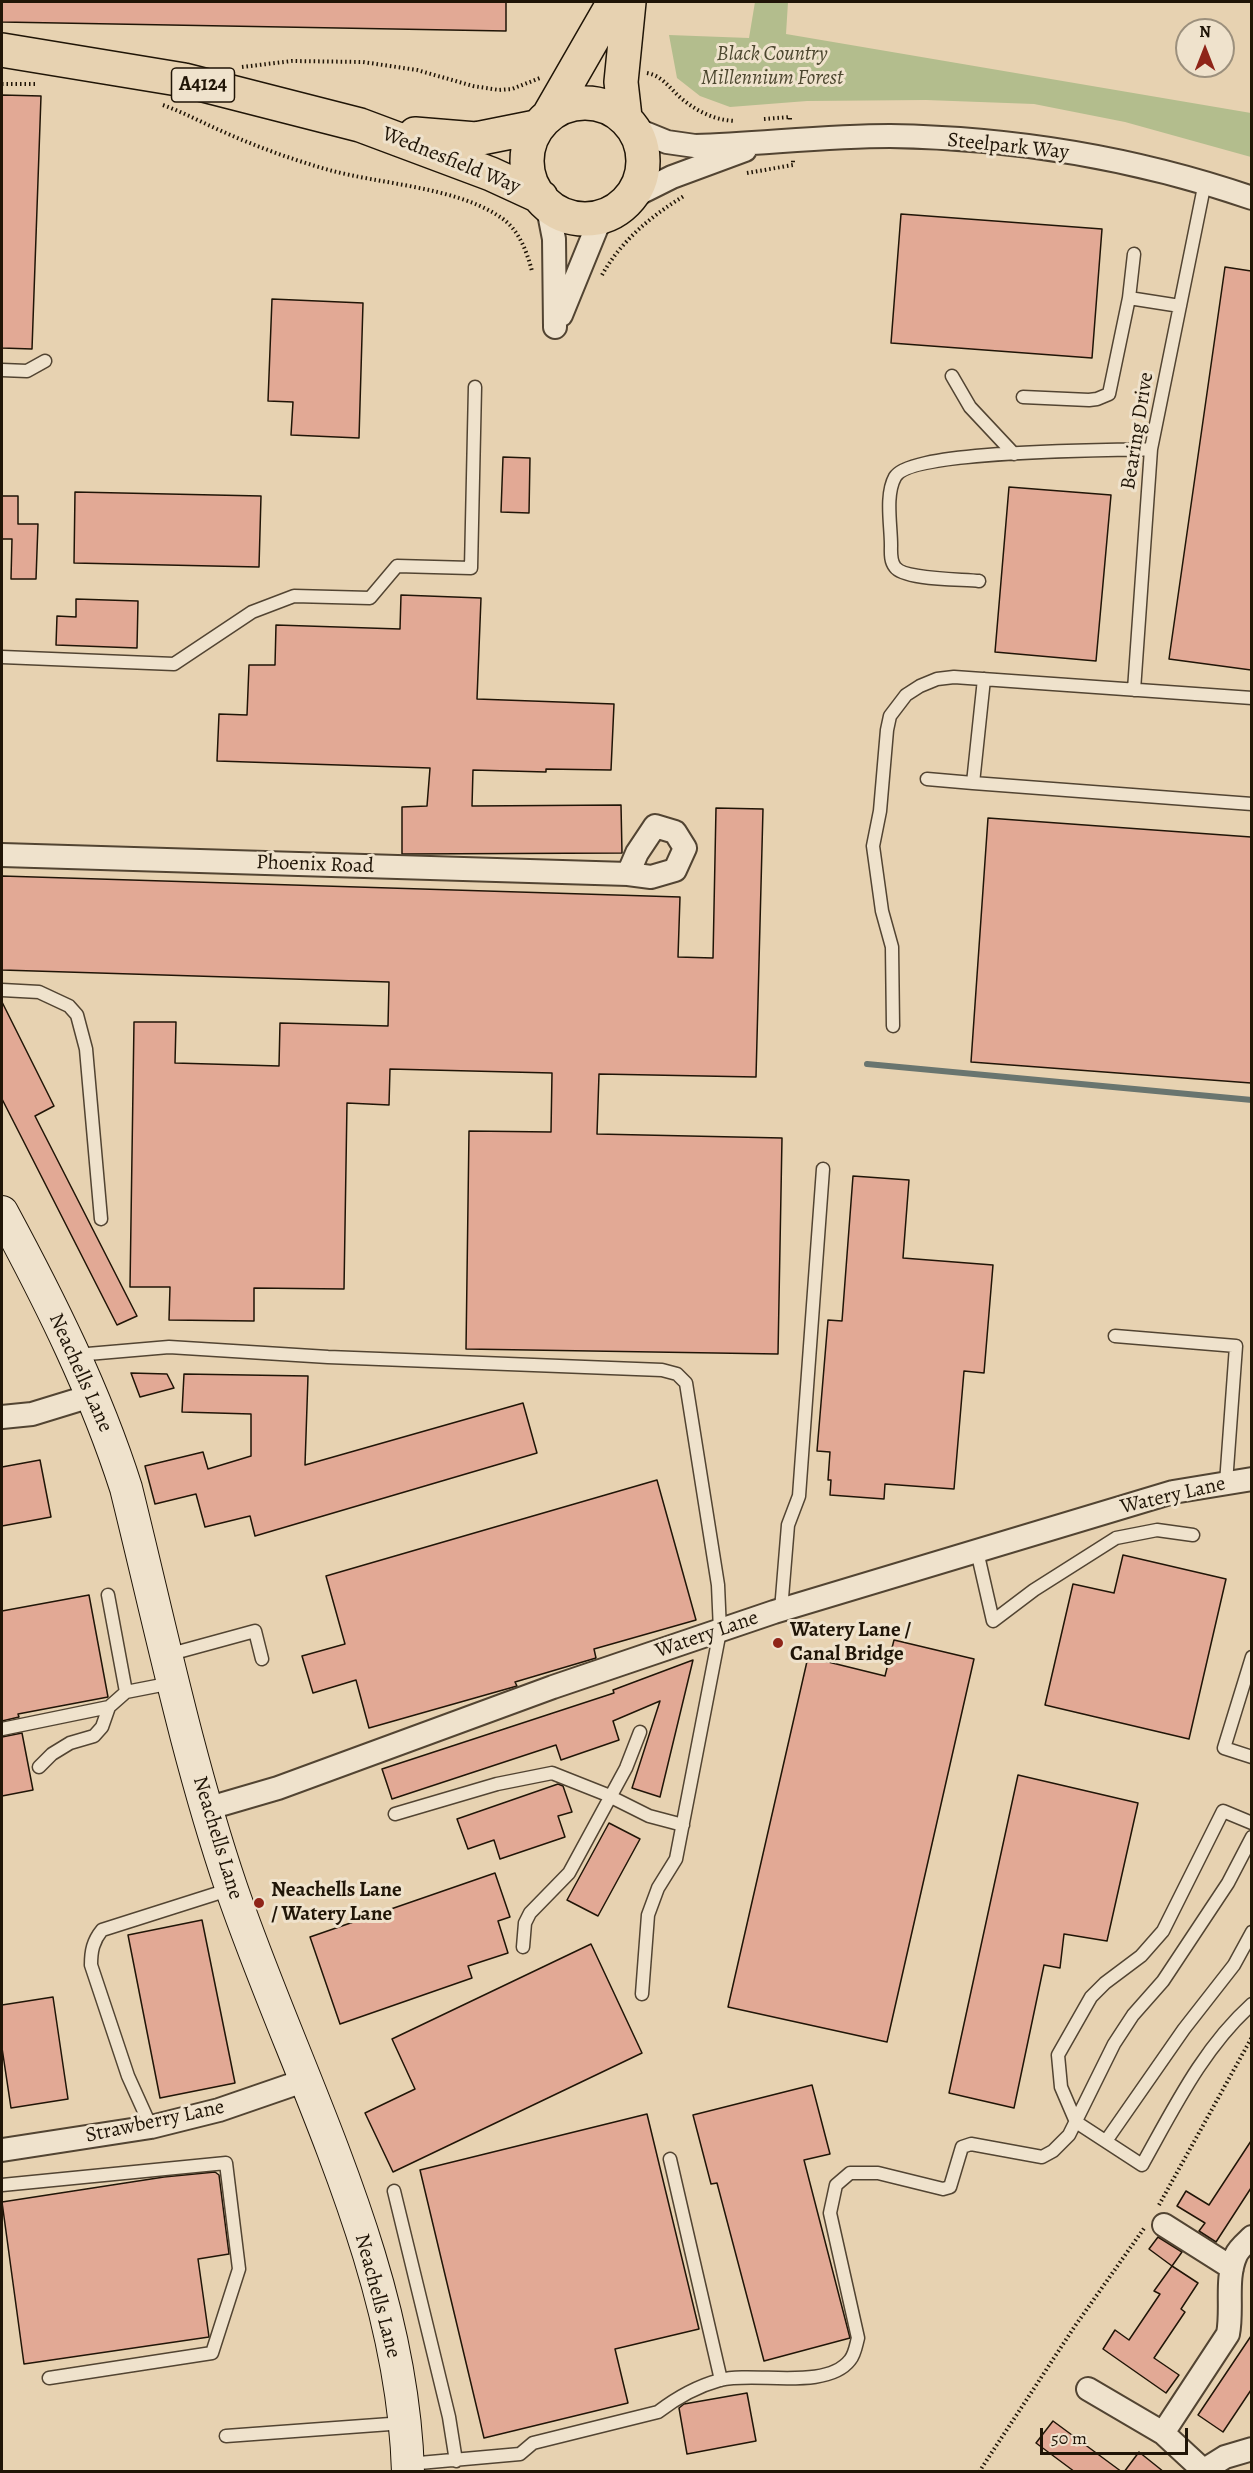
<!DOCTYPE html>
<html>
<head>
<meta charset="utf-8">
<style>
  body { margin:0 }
  #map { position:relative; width:1253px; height:2473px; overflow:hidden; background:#e7d2b1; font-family:Alegreya,serif }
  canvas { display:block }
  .frame { position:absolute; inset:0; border:3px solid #201507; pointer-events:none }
  .north { position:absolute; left:1175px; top:18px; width:60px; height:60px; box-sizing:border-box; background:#efe2cc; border:2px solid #9c907d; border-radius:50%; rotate:0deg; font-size:16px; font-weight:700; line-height:24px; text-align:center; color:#201507 }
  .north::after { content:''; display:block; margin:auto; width:21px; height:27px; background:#8f2418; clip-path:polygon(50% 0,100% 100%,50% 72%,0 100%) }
  .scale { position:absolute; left:1040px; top:2428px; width:148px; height:27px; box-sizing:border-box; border:3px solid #201507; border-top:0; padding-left:8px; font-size:18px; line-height:21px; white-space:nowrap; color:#201507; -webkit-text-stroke:4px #efe2cc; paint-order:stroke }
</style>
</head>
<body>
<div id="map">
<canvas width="1253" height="2473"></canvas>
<div class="frame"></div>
<div class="north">N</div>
<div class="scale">50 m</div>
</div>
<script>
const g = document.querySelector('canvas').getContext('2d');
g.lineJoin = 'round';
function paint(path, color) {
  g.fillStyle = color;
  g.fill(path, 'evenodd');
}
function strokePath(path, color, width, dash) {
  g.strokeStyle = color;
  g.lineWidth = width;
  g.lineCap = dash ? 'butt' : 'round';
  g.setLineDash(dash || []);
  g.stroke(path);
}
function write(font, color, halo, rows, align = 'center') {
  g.font = font + ' Alegreya,serif';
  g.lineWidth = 6;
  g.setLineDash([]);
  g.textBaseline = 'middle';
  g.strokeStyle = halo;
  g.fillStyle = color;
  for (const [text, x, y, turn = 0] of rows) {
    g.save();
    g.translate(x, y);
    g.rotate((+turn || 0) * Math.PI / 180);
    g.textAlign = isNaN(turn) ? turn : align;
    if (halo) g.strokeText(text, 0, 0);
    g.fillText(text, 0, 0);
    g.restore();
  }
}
paint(new Path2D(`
  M755,2H788L786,34L1251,113V157L1125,122L1034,104L926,100L807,101L730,107L700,96L677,78L669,35L749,38Z`), '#b3bd8d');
strokePath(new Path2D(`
  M867,1064L1252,1100`), '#69756f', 6);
const building = new Path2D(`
  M2,2H506V31L2,22Z
  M2,95L41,96L32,349L2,348Z
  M901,214L1102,229L1092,358L891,343Z
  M1225,267L1251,271V670L1169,659Z
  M272,299L363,303L359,438L291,435L293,402L268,401Z
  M503,457L530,458L529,513L501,512Z
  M1009,487L1111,495L1096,661L995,652Z
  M75,492L261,496L259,567L74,563Z
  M2,496H18V524H38L36,579H11L12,539H2Z
  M401,595L481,598L477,699L614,704L611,770L546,769V772L473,770L472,806L621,805L622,853L402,854V807L427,806L430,768L217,761L219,714L247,715L249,665H275L276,625L400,629Z
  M76,599L138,601L137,648L56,645L57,616L76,617Z
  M716,808L763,809L756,1077L599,1074L597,1134L782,1138L778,1354L466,1349L469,1131L551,1132L552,1073L390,1069L389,1105L347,1103L344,1289L254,1288V1321L169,1320L170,1287H130L134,1022H176L175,1063L279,1066L280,1023L388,1026L389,982L2,970V876L680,897L678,957L713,958Z
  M988,818L1251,837V1083L971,1062Z
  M2,1002L54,1106L35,1116L137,1316L117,1325L2,1099Z
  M853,1176L909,1180L903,1258L993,1265L984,1373L964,1371L954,1489L885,1484L884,1499L830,1495L831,1480H828L830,1452L817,1451L828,1320L842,1321Z
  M131,1373L167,1374L174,1388L140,1397Z
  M184,1374L308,1376L305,1465L523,1403L537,1453L255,1536L250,1516L205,1527L196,1494L155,1504L145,1466L203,1452L208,1469L251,1456V1414L182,1412Z
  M40,1460L51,1517L2,1526V1467Z
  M657,1480L696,1620L594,1649L596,1658L515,1682L517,1686L510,1688L369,1728L356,1680L313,1693L302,1656L345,1644L326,1576Z
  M1123,1555L1226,1579L1189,1739L1045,1705L1073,1584L1114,1593Z
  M89,1595L108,1697L18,1714L19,1717L2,1721V1611Z
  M894,1640L974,1659L887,2042L728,2007L808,1657L885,1676Z
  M693,1660L660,1797L632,1788L660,1701L613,1721L619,1740L561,1760L556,1745L392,1799L382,1769L614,1693L613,1690Z
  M22,1733L33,1790L2,1796V1737Z
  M1018,1775L1138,1803L1107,1941L1064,1934L1060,1968L1044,1965L1014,2108L949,2093Z
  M558,1784L563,1786L572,1812L558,1816L565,1837L500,1859L494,1840L468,1849L457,1819Z
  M609,1823L640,1839L598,1916L567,1900Z
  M495,1873L510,1917L498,1921L508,1953L468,1966L472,1978L340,2024L310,1937Z
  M202,1920L235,2083L160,2098L128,1935Z
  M591,1944L642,2053L393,2172L365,2113L415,2089L392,2039Z
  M53,1997L68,2099L11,2108L2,2048V2005Z
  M812,2085L830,2154L804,2160L850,2338L764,2361L717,2183L711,2184L693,2115Z
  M647,2114L699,2329L615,2349L628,2403L484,2438L420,2170Z
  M1251,2141V2188L1216,2242L1199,2231L1205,2223L1177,2206L1186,2191L1209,2205Z
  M215,2172L219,2175L229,2254L198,2259L209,2337L24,2364L2,2202L164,2177Z
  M1158,2237L1182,2252L1172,2266L1149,2249Z
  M1172,2266L1198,2283L1181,2309L1185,2312L1154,2358L1179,2375L1166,2393L1103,2349L1115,2330L1129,2340L1160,2294L1154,2291Z
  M1251,2336V2390L1223,2432L1198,2415Z
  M747,2393L756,2441L687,2454L679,2408L684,2404Z
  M1053,2421L1122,2472H1075L1036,2443Z
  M1139,2452L1164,2472H1124Z`);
paint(building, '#e2a995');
strokePath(building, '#201507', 1.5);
const lane = new Path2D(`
  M1129,298L1180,306
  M2,370L27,371L45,361
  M952,376L970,407L1014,454
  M1023,397L1089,400L1097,399L1109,394L1129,298L1134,254
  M979,581C962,579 904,580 895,567C890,561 891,552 891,545C891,525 885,495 895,477C911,449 1113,451 1151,449
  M2,657L174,664L252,612L294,596L370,598L397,566L471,568L475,387
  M984,679L973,783L1252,804
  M1134,690L1151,449L1205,182
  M927,779L973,783
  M2,990L39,992L69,1006L77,1015L86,1049L101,1219
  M893,1026L892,947L882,911L873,846L880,811L887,730L890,716L906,695L920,686L937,679L954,677L1252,698
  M1115,1336L1236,1346L1226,1483
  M76,1355L169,1347L328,1357L662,1370L677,1374L686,1383L718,1585L720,1631L676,1859L658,1888L648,1915L642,1994
  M977,1551L993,1621L1034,1590L1116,1538L1157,1530L1193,1535
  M108,1595L126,1692L172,1683
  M781,1610L788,1525L799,1496L823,1169
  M167,1655L255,1631L262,1659
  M1252,1657L1224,1748L1252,1757
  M2,1729L109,1707
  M39,1767L52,1754L70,1743L94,1736L102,1727L109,1707L126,1692
  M395,1814L497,1784L552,1773L605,1794L649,1816L683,1825
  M1252,1823L1223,1811L1163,1931L1141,1956L1105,1983L1091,1997L1058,2055L1061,2087L1076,2122L1142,2165C1174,2108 1203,2048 1252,2004
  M523,1947L525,1923L530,1913L569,1873L626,1768L640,1732
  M151,2127L128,2076L91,1965C91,1951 93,1941 102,1930L231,1889
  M1106,2141L1184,2029L1234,1965L1252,1932
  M670,2159L721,2380
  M2,2185L226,2163L239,2269L212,2353L49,2378
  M394,2191L449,2417L456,2461
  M226,2436L404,2423
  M408,2464L520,2454L533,2443L658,2412C675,2399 698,2386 720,2380C755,2371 826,2391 850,2360C855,2354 856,2345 858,2338L830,2213L836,2185L850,2173H878L943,2189L950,2187L962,2147L971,2144L1042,2157L1053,2151L1069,2135L1114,2044L1133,2015L1163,1981L1228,1883L1252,1837`);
const street = new Path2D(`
  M635,129L667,142L695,146C760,144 825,136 890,136C1013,138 1135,158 1252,198
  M632,197L672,177L745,150
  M547,203L554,239L555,327
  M561,315L601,217
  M655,826L675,832L685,848L675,870L651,877L628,874L637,853Z
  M2,855L628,874
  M2,1417L32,1414L94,1395
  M206,1809L278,1788L553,1687L774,1612L1173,1492L1252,1479
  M2,2150L151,2127L219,2110L306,2080
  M1164,2225L1232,2268
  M1088,2389L1163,2433
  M1203,2470L1163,2433L1228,2334C1233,2309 1225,2279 1236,2255C1239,2248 1247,2242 1252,2237
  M1201,2472L1225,2457L1252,2449`);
const secondary = new Path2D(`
  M2,1212C50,1301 95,1391 126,1488C159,1621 187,1757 231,1887C296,2077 402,2266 408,2472`);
const primary = new Path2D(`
  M2,50L184,80L360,125L491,174L541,197
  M527 161a58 58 0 1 1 116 0a58 58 0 1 1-116 0Z
  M549,115L614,2
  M625,117L621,82L629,2
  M415,134L476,139L536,127`);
strokePath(lane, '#524432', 15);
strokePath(street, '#524432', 26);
strokePath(secondary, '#201507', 34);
strokePath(primary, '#201507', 36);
strokePath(new Path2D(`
  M242,67L292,61L363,62L417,70L473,86L499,90L512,89L540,78
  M647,73C663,76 670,89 682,99C698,112 715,120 735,121
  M2,84H38
  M163,105C185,113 205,124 226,133C260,148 294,160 329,170C380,184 453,187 497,215C518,227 526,249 532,271
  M764,119L790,117V122
  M747,173L793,165V159
  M602,275C621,241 651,216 684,196
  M1159,2205L1252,2037
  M979,2472L1075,2326L1145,2227`), '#201507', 4, [1.5, 3]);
strokePath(lane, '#efe2cc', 12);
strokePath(street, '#efe2cc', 22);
strokePath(secondary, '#efe2cc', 32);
strokePath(primary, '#e7d2b1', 33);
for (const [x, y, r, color] of [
  [778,1643,6,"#8f2418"],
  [259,1903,6,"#8f2418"]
]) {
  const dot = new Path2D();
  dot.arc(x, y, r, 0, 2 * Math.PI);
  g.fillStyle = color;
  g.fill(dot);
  strokePath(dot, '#efe2cc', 2);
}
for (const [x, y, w] of [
  [203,85,63]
]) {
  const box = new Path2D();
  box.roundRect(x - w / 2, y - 17, w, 34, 4.5);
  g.fillStyle = '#efe2cc';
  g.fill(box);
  strokePath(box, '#201507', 1.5);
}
write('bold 20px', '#201507', null, [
  ["A4124",203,85]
]);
write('italic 21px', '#4c472f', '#efe2cc', [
  ["Black Country",772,55],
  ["Millennium Forest",772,79]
]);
write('21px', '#201507', '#efe2cc', [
  ["Steelpark Way",1008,147,6],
  ["Wednesfield Way",451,161,22],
  ["Bearing Drive",1138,431,-81],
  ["Phoenix Road",315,865,2],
  ["Neachells Lane",80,1373,66],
  ["Watery Lane",1173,1496,-13],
  ["Watery Lane",707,1635,-19],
  ["Neachells Lane",217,1838,73],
  ["Strawberry Lane",155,2122,-12],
  ["Neachells Lane",377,2296,75]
]);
write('bold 21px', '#201507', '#efe2cc', [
  ["Watery Lane /",790,1631],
  ["Canal Bridge",790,1655],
  ["Neachells Lane",271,1891],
  ["/ Watery Lane",271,1915]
], 'left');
</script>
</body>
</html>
